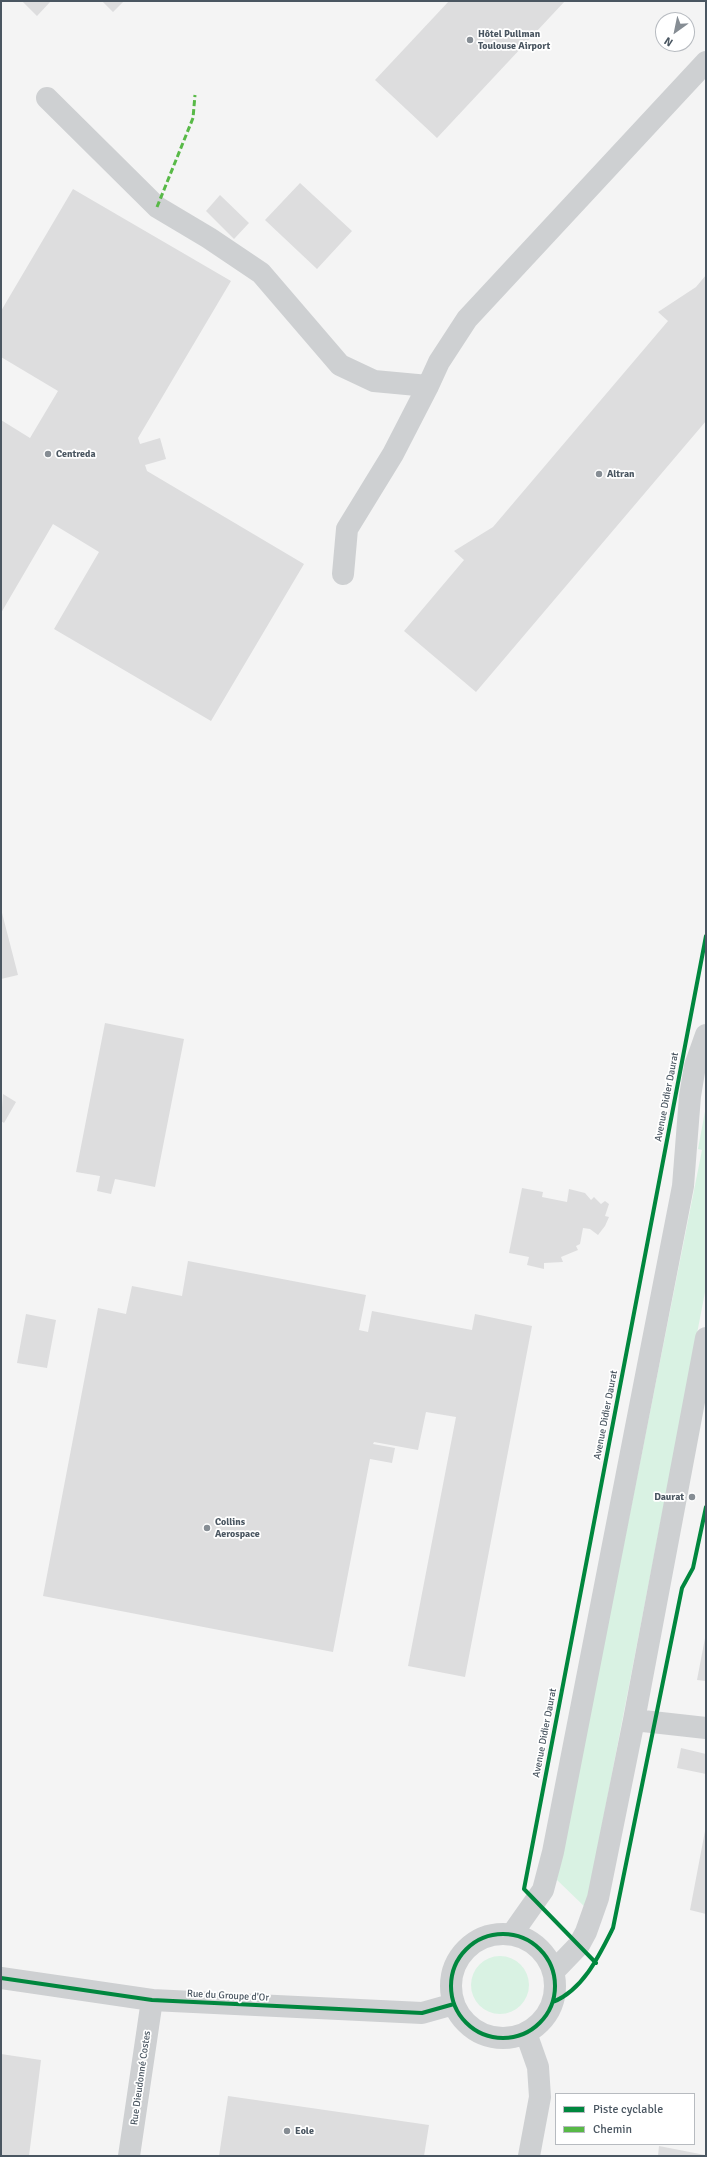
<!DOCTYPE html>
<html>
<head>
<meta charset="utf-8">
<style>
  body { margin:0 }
  #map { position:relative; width:707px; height:2157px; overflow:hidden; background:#f4f4f4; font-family:Signika,sans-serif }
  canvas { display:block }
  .frame { position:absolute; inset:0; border:2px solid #4a5661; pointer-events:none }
  .legend { position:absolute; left:555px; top:2093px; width:140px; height:52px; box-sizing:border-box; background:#fff; border:1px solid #b7bbc0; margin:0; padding:5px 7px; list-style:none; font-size:12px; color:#4a5661 }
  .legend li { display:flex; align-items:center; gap:8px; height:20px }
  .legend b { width:20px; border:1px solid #b7bbc0 }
  .north { position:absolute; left:655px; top:12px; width:40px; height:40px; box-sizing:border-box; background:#fff; border:1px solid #b7bbc0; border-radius:50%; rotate:213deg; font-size:11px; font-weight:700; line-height:16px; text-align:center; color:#4a5661 }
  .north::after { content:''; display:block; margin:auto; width:14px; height:18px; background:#868d94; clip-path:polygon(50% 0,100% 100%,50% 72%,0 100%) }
</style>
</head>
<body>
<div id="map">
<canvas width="707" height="2157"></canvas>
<div class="frame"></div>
<ul class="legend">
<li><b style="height:5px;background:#00873e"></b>Piste cyclable</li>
<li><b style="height:5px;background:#58b947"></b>Chemin</li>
</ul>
<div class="north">N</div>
</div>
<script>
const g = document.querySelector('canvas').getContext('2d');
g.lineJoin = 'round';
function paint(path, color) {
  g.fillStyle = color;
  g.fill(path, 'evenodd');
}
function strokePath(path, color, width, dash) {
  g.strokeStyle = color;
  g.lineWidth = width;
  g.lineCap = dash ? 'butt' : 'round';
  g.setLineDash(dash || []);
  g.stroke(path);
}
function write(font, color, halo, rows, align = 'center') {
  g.font = font + ' Signika,sans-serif';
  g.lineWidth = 3.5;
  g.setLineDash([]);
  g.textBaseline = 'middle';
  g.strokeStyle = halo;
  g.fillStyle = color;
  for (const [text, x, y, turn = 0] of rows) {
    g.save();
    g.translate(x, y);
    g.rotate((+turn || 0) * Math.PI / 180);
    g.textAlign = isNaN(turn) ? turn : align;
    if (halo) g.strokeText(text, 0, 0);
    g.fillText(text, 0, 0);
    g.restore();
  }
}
paint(new Path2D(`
  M706,1106V1287L586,1908L557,1880L702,1150L698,1149Z
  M471 1985a29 29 0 1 1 58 0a29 29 0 1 1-58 0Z`), '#d9f2e3');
paint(new Path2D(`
  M22,1H51L37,16Z
  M102,1H124L113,12Z
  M449,1H565L437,138L375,80Z
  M300,183L352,231L317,269L265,220Z
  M73,189L231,281L138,438L140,444L160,438L166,459L145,465L147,471L304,564L211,721L54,629L99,552L53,524L1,613V420L30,438L58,391L1,357V311Z
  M220,195L249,223L234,239L206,211Z
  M706,275V421L476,692L404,631L464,560L454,551L493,527L668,321L658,312L696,287Z
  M1,909L18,975L1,979Z
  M105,1023L184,1039L155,1187L115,1179L111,1194L97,1191L100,1176L76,1172Z
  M3,1094L16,1102L4,1123L1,1121Z
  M522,1188L543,1192L542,1197L567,1202L569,1189L585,1193L591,1200L594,1197L601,1204L605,1201L609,1204L605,1216L609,1217L605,1226L598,1235L590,1229L583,1228L580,1244L576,1246L578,1250L561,1257L563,1262L544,1263V1269L527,1265L529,1257L509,1253Z
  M188,1261L366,1295L359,1330L368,1332L372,1311L472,1330L475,1314L532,1326L465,1677L408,1666L456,1417L426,1412L418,1450L374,1442L373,1444L395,1448L392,1463L370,1459L333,1652L43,1596L98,1308L126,1314L132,1286L182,1296Z
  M26,1314L56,1320L47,1368L17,1363Z
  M705,1638H706V1681L697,1680Z
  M681,1748L706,1754V1774L677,1768Z
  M705,1831H706V1914L690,1910Z
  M1,2054L41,2060L29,2156H1Z
  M228,2096L429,2125L424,2156H219Z
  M659,2146L705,2155V2156H658Z`), '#ddddde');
strokePath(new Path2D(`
  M47,98L157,207L209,238L261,273L340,365L374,381L428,386
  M343,574L347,529L393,454L428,386L439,362L467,319L706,62
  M634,1720L706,1728
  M512,1934L543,1890L553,1852L683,1186L690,1096L695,1066L706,1035
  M451 1986a52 52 0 1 1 104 0a52 52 0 1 1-104 0Z
  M553,1972L579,1945L586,1932L598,1898L634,1720L706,1338
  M1,1978L152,2000L422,2013L454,2004
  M526,2033L538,2067L540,2097L529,2156
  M129,2156L152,2000`), '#ced0d2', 22);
strokePath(new Path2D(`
  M157,207L193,118L195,95`), '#58b947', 3, [6, 3]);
strokePath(new Path2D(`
  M451 1986a52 52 0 1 1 104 0a52 52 0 1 1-104 0Z
  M596,1963L524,1889L706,936
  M1,1978L152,2000L422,2013L454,2004
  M553,2002C583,1990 599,1956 613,1928L682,1588L693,1568L706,1507`), '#00873e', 4);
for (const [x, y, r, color] of [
  [470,40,4,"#868d94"],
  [48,454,4,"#868d94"],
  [599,474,4,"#868d94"],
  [692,1497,4,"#868d94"],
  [207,1528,4,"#868d94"],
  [287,2131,4,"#868d94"]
]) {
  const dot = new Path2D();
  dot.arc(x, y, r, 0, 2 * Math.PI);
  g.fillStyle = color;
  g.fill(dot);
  strokePath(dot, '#fff', 1.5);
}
write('bold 10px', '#4a5661', '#fff', [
  ["Hôtel Pullman",478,34],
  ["Toulouse Airport",478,46],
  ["Centreda",56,454],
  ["Altran",607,474],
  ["Daurat",684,1497,"right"],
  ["Collins",215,1522],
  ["Aerospace",215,1534],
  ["Eole",295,2131]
], 'left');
write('10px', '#4a5661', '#fff', [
  ["Avenue Didier Daurat",667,1097,-79],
  ["Avenue Didier Daurat",606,1415,-79],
  ["Avenue Didier Daurat",545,1733,-79],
  ["Rue du Groupe d'Or",228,1996,3],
  ["Rue Dieudonné Costes",141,2078,-82]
]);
</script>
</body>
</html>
